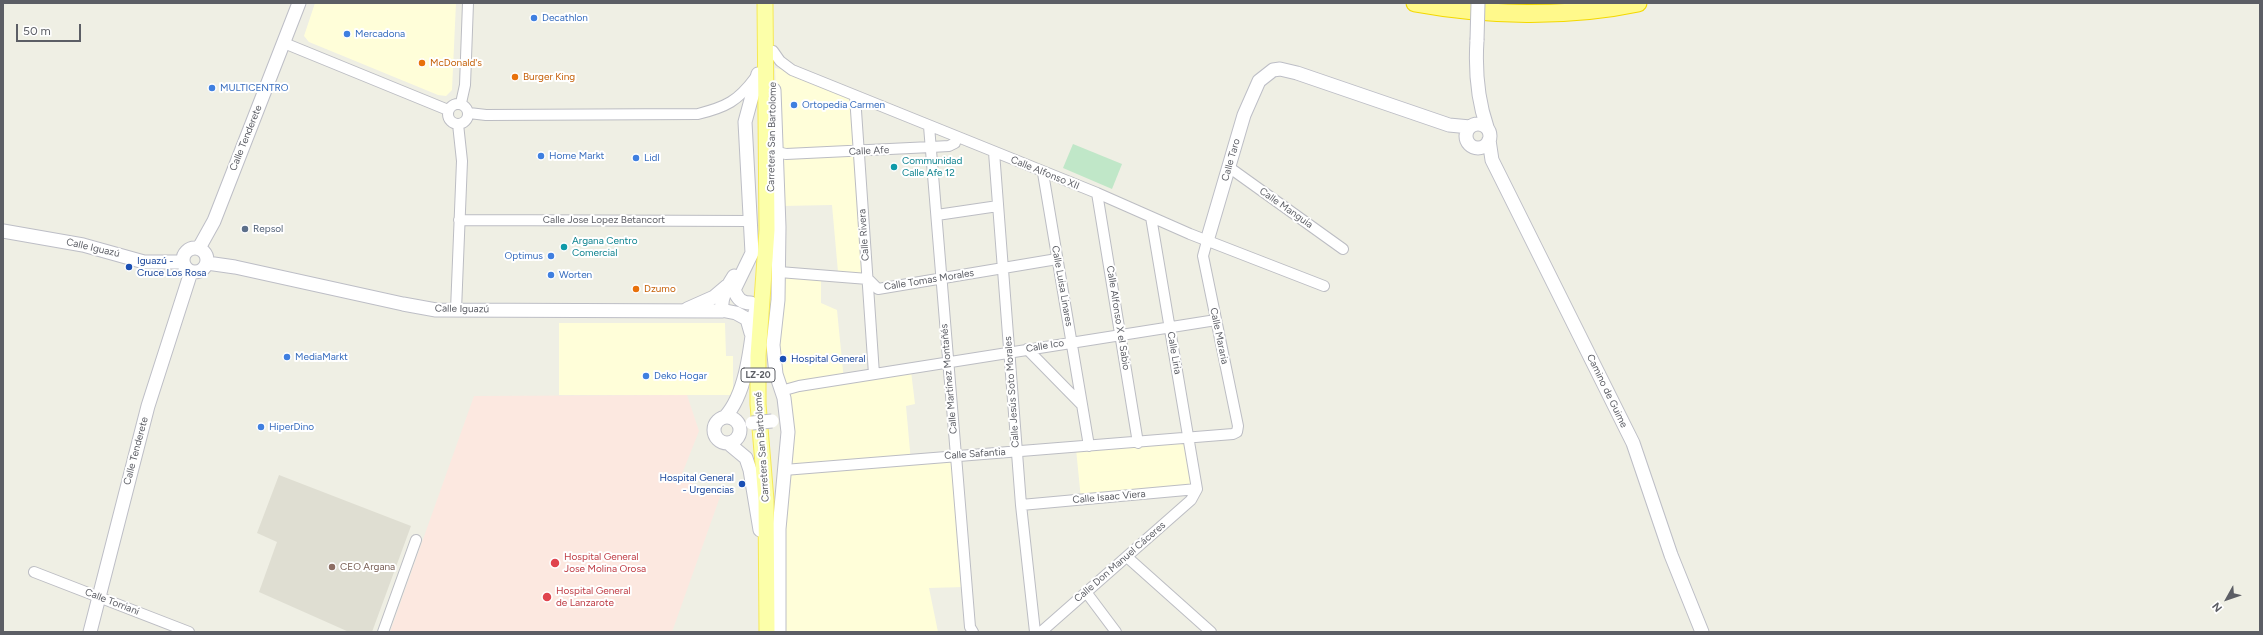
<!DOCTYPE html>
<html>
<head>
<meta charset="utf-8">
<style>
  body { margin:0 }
  #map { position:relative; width:2263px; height:635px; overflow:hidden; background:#efefe4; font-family:Figtree,sans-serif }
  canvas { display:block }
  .frame { position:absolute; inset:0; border:4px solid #5c5e65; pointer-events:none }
  .north { position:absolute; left:2207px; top:579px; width:40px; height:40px; -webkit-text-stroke:3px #fff; paint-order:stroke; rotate:230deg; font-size:11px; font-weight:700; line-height:16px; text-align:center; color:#5c5e65 }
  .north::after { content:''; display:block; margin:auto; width:14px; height:18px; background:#5c5e65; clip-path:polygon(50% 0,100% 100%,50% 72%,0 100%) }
  .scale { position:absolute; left:16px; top:24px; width:65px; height:18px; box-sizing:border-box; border:2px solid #5c5e65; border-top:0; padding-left:5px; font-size:12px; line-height:14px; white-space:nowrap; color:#5c5e65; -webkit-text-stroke:3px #fff; paint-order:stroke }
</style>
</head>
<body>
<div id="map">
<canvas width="2263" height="635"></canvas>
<div class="frame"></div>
<div class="north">N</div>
<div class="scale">50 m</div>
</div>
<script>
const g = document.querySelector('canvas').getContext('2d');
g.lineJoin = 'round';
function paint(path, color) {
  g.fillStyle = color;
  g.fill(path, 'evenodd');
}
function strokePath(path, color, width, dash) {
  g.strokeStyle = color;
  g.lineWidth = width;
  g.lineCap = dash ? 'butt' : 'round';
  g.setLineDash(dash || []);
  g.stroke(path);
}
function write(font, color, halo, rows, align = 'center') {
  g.font = font + ' Figtree,sans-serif';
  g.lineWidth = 4;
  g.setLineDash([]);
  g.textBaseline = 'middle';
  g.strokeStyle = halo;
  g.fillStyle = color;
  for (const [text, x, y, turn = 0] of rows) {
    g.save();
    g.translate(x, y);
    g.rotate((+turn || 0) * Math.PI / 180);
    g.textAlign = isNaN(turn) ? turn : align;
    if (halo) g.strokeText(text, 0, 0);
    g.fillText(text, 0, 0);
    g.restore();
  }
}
paint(new Path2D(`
  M315,3H456L452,90L446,96L438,95L309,42L304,36Z
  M775,68L789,71L853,99L865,277L838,272L832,205L782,206Z
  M781,274L821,277V303L837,310L844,381L911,371L915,404L906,406L911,462L953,458L964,587L929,588L938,632H782L786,477L779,375Z
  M559,323H725L726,356H733V395H559Z
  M1188,439L1195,487L1081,499L1076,449Z`), '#fffed9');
paint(new Path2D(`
  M279,475L411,526L372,632H349L259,592L277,542L257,533Z`), '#dfded2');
paint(new Path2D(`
  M687,395L699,431L680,479L721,494L672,632H390L474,396Z`), '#fce8e0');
paint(new Path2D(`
  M1073,144L1122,164L1112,189L1063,168Z`), '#c0e7c8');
const street = new Path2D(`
  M284,43L448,110
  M773,51L780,61L792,70L1097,193L1190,234L1324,286
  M855,96L874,374
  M461,103L465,85L468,3
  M448 114a10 10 0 1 1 20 0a10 10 0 1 1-20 0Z
  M469,113L486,115L698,114C726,107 738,101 755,78
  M929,126L970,627L973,632
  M777,152L786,154L931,147L949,146L955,143L956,137
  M994,152L1021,505L1035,632
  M1230,168L1343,249
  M1043,173L1089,446
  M1097,193L1138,443
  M937,215L998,206
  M1151,217L1197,489
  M459,220L749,221
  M779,272L868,279L878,289L1057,259
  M456,310L462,161L458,124
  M1027,349L1082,405
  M781,391L799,386L1216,320
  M784,470L1233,434L1237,432L1238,426L1203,256L1207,241
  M1021,505L1197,489
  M1127,557L1211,632
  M34,572L189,632
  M1086,592L1116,632
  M383,632L416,540
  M1041,632L1191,500L1197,489`);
const secondary = new Path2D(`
  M1477,40C1475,71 1477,98 1487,127
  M774,90L779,227L778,300L773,345L776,374L784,398L788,432L779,529V632
  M1466 136a12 12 0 1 1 24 0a12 12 0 1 1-24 0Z
  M1489,140L1492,160L1633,443L1671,555L1702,632
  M3,231L83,245L144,262H182
  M1207,241L1244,115L1259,81L1273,70L1280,69L1297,73L1449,125L1470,127
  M183 260a12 12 0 1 1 24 0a12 12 0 1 1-24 0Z
  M199,248L214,221L299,3
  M207,263L235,267L403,304L436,310L722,311
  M751,303C741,303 738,299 734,290L752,253L745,122L758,74
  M687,309L714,297L727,286
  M722,311C720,298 727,287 734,276
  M726,311L736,313L747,319L751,333
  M725,417C747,393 751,344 755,312
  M714 430a13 13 0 1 1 26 0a13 13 0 1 1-26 0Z
  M728,443L746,458L750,470L760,530
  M90,632L148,406L191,272`);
const primary = new Path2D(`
  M765,3L767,230L758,356V404L766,500L767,632`);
const highway = new Path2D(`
  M1415,3C1485,16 1568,18 1638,3`);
strokePath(street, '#bcbdc3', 12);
strokePath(secondary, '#bdbec6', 15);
strokePath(primary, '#f6e956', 17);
strokePath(highway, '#f3d800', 19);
strokePath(street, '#fff', 10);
strokePath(secondary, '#fff', 13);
strokePath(primary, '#fcffa9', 15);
strokePath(highway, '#fff98b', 17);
const secondaryBridge = new Path2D(`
  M1477,40L1478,3
  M752,423L772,421`);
strokePath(secondaryBridge, '#bdbec6', 15, []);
strokePath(secondaryBridge, '#fff', 13);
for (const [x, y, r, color] of [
  [534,18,4,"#3f7fe0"],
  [347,34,4,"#3f7fe0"],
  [422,63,4,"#e8710a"],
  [515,77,4,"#e8710a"],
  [212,88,4,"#3f7fe0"],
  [794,105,4,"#3f7fe0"],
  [541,156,4,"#3f7fe0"],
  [636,158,4,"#3f7fe0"],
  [894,167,4,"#0f9aa8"],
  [245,229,4,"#5c6f8a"],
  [564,247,4,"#0f9aa8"],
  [551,256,4,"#3f7fe0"],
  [129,267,4,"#1a4fb4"],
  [551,275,4,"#3f7fe0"],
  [636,289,4,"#e8710a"],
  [287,357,4,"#3f7fe0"],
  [783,359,4,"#1a4fb4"],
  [646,376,4,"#3f7fe0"],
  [261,427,4,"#3f7fe0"],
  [742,484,4,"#1a4fb4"],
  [555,563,5,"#e0444e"],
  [332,567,4,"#8d6e63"],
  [547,597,5,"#e0444e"]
]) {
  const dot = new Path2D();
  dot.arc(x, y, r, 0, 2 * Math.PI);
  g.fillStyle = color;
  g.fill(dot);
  strokePath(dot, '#fff', 1.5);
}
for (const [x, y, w] of [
  [758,375,34]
]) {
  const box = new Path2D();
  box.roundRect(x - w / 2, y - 7, w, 14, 3);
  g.fillStyle = '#fff';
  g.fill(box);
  strokePath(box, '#5c5e65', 1);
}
write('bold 9px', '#5c5e65', null, [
  ["LZ-20",758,375]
]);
write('10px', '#366cbe', '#fff', [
  ["Decathlon",542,18],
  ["Mercadona",355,34],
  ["MULTICENTRO",220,88],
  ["Ortopedia Carmen",802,105],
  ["Home Markt",549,156],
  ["Lidl",644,158],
  ["Optimus",543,256,"right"],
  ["Worten",559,275],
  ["MediaMarkt",295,357],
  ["Deko Hogar",654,376],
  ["HiperDino",269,427]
], 'left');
write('10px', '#c56008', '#fff', [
  ["McDonald's",430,63],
  ["Burger King",523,77],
  ["Dzumo",644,289]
], 'left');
write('10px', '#5c5e65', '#fff', [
  ["Carretera San Bartolome",772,137,-89],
  ["Calle Tenderete",246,138,-68],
  ["Calle Afe",869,151,-3],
  ["Calle Taro",1231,160,-74],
  ["Calle Alfonso XII",1045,173,22],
  ["Calle Manguia",1286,208,35],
  ["Calle Jose Lopez Betancort",604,220],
  ["Calle Rivera",864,235,-94],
  ["Calle Iguazú",93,248,13],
  ["Calle Tomas Morales",929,280,-9],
  ["Calle Luisa Linares",1062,286,80],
  ["Calle Iguazú",462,309,1],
  ["Calle Alfonso X el Sabio",1118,318,81],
  ["Calle Mararia",1219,336,78],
  ["Calle Ico",1045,346,-9],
  ["Calle Liria",1174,353,80],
  ["Calle Martínez Montañés",949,379,-95],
  ["Camino de Guime",1607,391,64],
  ["Calle Jesús Soto Morales",1012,392,-94],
  ["Carretera San Bartolomé",762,447,-94],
  ["Calle Tenderete",136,451,-75],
  ["Calle Safantia",975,454,-4],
  ["Calle Isaac Viera",1109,497,-5],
  ["Calle Don Manuel Cáceres",1120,562,-41],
  ["Calle Torriani",112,602,21]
]);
write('10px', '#0d838f', '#fff', [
  ["Communidad",902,161],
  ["Calle Afe 12",902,173],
  ["Argana Centro",572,241],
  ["Comercial",572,253]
], 'left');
write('10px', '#4e5e75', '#fff', [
  ["Repsol",253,229]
], 'left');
write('10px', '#164399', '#fff', [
  ["Iguazú -",137,261],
  ["Cruce Los Rosa",137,273],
  ["Hospital General",791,359],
  ["Hospital General",734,478,"right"],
  ["- Urgencias",734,490,"right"]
], 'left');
write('10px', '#be3a42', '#fff', [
  ["Hospital General",564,557],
  ["Jose Molina Orosa",564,569],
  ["Hospital General",556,591],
  ["de Lanzarote",556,603]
], 'left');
write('10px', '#785e54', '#fff', [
  ["CEO Argana",340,567]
], 'left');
</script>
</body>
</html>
